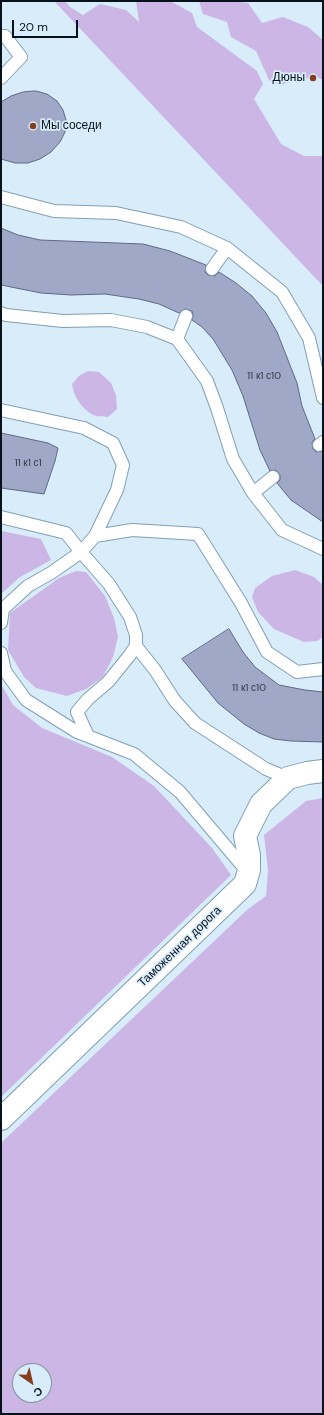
<!DOCTYPE html>
<html>
<head>
<meta charset="utf-8">
<style>
  body { margin:0 }
  #map { position:relative; width:324px; height:1415px; overflow:hidden; background:#d9ecfa; font-family:"DM Sans",sans-serif }
  canvas { display:block }
  .frame { position:absolute; inset:0; border:2px solid #07121a; pointer-events:none }
  .north { position:absolute; left:12px; top:1363px; width:40px; height:40px; box-sizing:border-box; background:#d9ecfa; border:1px solid #8595a0; border-radius:50%; rotate:146deg; font-size:11px; font-weight:700; line-height:16px; text-align:center; color:#07121a }
  .north::after { content:''; display:block; margin:auto; width:14px; height:18px; background:#853f1c; clip-path:polygon(50% 0,100% 100%,50% 72%,0 100%) }
  .scale { position:absolute; left:12px; top:20px; width:66px; height:18px; box-sizing:border-box; border:2px solid #07121a; border-top:0; padding-left:5px; font-size:12px; line-height:14px; white-space:nowrap; color:#07121a; -webkit-text-stroke:3px #d9ecfa; paint-order:stroke }
</style>
</head>
<body>
<div id="map">
<canvas width="324" height="1415"></canvas>
<div class="frame"></div>
<div class="north">С</div>
<div class="scale">20 m</div>
</div>
<script>
const g = document.querySelector('canvas').getContext('2d');
g.lineJoin = 'round';
function paint(path, color) {
  g.fillStyle = color;
  g.fill(path, 'evenodd');
}
function strokePath(path, color, width, dash) {
  g.strokeStyle = color;
  g.lineWidth = width;
  g.lineCap = dash ? 'butt' : 'round';
  g.setLineDash(dash || []);
  g.stroke(path);
}
function write(font, color, halo, rows, align = 'center') {
  g.font = font + ' "DM Sans",sans-serif';
  g.lineWidth = 3.5;
  g.setLineDash([]);
  g.textBaseline = 'middle';
  g.strokeStyle = halo;
  g.fillStyle = color;
  for (const [text, x, y, turn = 0] of rows) {
    g.save();
    g.translate(x, y);
    g.rotate((+turn || 0) * Math.PI / 180);
    g.textAlign = isNaN(turn) ? turn : align;
    if (halo) g.strokeText(text, 0, 0);
    g.fillText(text, 0, 0);
    g.restore();
  }
}
paint(new Path2D(`
  M54,1H65L70,7L83,15L100,4L126,10L139,22L136,1H170L192,13L197,27L257,71L263,84L254,99L281,144L304,156H323V286Z
  M199,1H234L248,3L262,23L283,17L308,27L323,40V80L315,76L279,85L269,80L256,51L231,37L227,22L203,14Z
  M88,371L99,372L111,383L116,395L117,409L108,417C104,416 97,417 93,415C81,408 74,397 72,384L79,376Z
  M1,531L41,539L51,560L20,577L1,594Z
  M295,570L314,577L323,585V637L317,641L304,642L274,629L258,612L252,597L255,588L272,576Z
  M76,571L86,572L105,596L114,618L118,637L113,657L103,677L86,689L67,696L36,688L24,677L8,650L10,613L59,578Z
  M1,684L13,705L42,728L112,757L154,786L212,848L231,875L1,1097Z
  M323,798V1414H1V1143L248,909L266,896L268,870L264,835L306,801ZM20,1371H44V1395H20Z`), '#cbb6e5');
const building = new Path2D(`
  M36,91L47,94L57,101L63,110L66,120L65,132L60,142L51,152L40,159L28,163H15L1,159V102L11,96L23,92Z
  M1,228L18,235L40,240L143,244L170,251L206,265L205,272L208,275L215,276L219,272L236,283L252,296L266,313L277,332L297,383L302,406L315,439L312,442L313,449L316,452L323,451V522L291,500L277,483L280,480V475L276,470L270,471L269,469L260,450L243,396L232,370L213,339L202,327L192,320L193,315L192,311L185,309L179,313L159,304L139,299L105,294L71,295L41,293L1,285Z
  M1,433L48,443L58,448L55,461L44,494L1,488Z
  M229,629L243,652L255,667L279,685L305,690L323,692V742L291,741L274,739L259,733L244,724L218,703L182,659Z`);
paint(building, '#9fa8c7');
strokePath(building, '#5f6884', 1);
const service = new Path2D(`
  M1,36H5L21,57L1,78
  M1,197L54,211L116,213L181,227L227,248L282,292L309,338L323,398
  M212,269L227,248
  M1,313L6,315L63,321L111,320L147,327L177,339L207,381L217,408L233,459L253,493L282,530L323,549
  M177,339L186,316
  M1,410L84,428L113,443L123,465L117,490L95,536L81,552L109,584L130,617L136,635V646L129,656L108,682L88,699L77,712L88,736
  M319,445L323,442
  M253,493L273,477
  M1,517L66,533L81,552L51,573L28,586L3,609L1,623
  M95,536L132,530L198,534L241,603L267,652L297,672L323,669
  M136,646L155,670L175,701L195,723L266,769L288,778
  M1,653L5,671L26,700L77,732L134,754L180,792L240,863L249,870`);
const minor = new Path2D(`
  M1,1119L245,884L249,870V855L245,836L261,804L288,778L307,773L323,771`);
strokePath(service, '#809fb4', 14);
strokePath(minor, '#809fb4', 24);
strokePath(service, '#fff', 12);
strokePath(minor, '#fff', 22);
for (const [x, y, r, color] of [
  [313,78,4,"#853f1c"],
  [33,126,4,"#853f1c"]
]) {
  const dot = new Path2D();
  dot.arc(x, y, r, 0, 2 * Math.PI);
  g.fillStyle = color;
  g.fill(dot);
  strokePath(dot, '#d9ecfa', 1.5);
}
write('10px', '#2d3845', null, [
  ["11 к1 с10",264,376],
  ["11 к1 с1",28,463],
  ["11 к1 с10",249,688]
]);
write('12px', '#07121a', '#d9ecfa', [
  ["Дюны",305,78],
  ["Мы соседи",41,126,"left"]
], 'right');
write('12px', '#07121a', '#d9ecfa', [
  ["Таможенная дорога",180,947,-44]
]);
</script>
</body>
</html>
